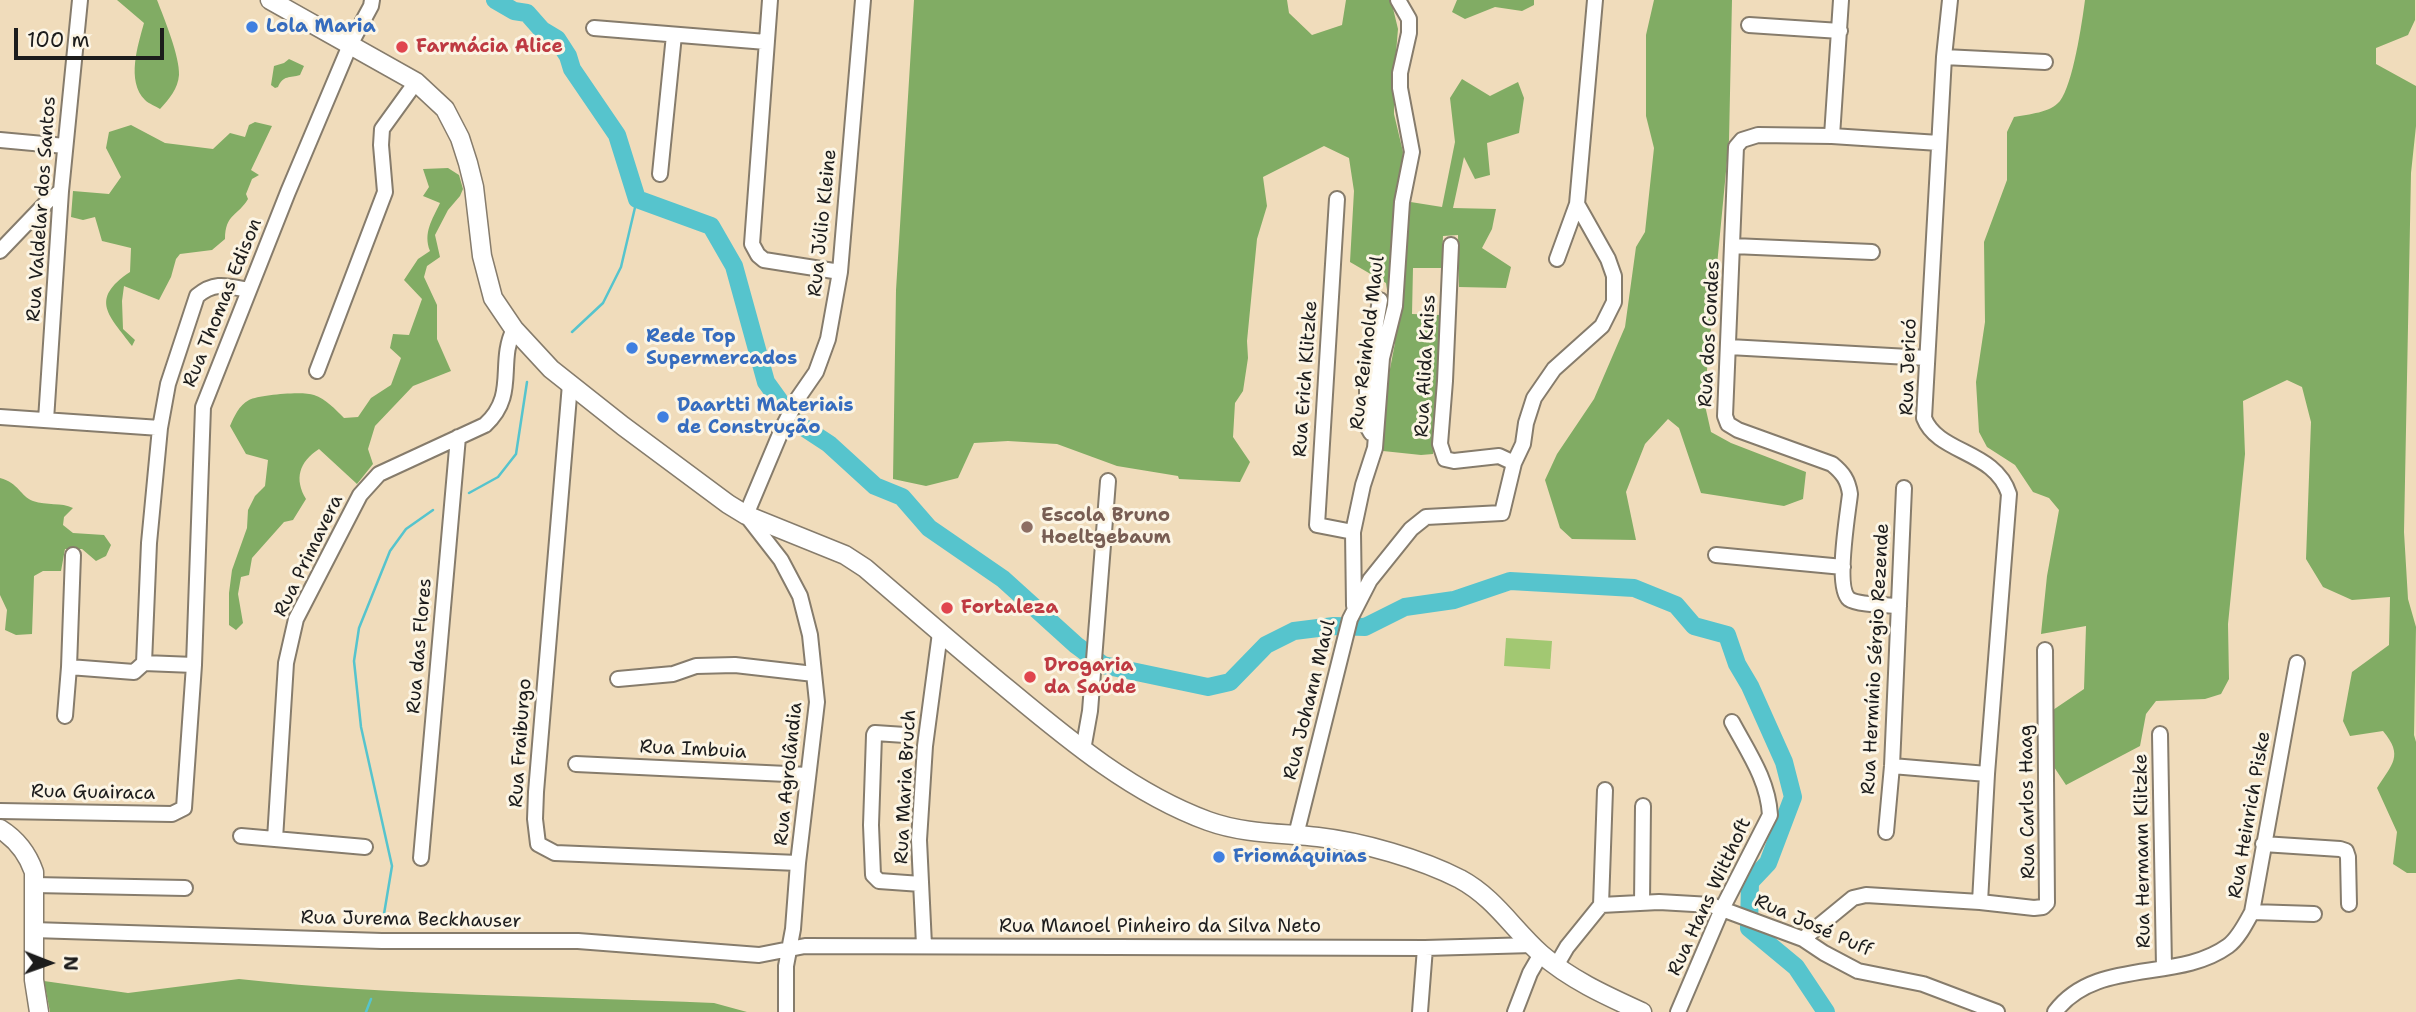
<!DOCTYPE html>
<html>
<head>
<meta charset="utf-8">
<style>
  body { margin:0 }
  #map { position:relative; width:2416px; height:1012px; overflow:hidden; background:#f0dcbb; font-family:"Shantell Sans",sans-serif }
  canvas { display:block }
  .north { position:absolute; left:14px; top:928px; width:70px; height:70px; -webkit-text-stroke:5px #fcf5e5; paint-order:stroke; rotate:91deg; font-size:19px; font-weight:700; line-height:28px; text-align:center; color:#1c1c1c }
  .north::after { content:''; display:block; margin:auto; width:24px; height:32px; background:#1c1c1c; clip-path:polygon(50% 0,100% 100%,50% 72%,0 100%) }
  .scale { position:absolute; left:14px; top:28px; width:150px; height:32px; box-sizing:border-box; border:4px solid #1c1c1c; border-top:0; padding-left:9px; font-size:21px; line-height:24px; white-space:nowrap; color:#1c1c1c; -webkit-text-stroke:5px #fcf5e5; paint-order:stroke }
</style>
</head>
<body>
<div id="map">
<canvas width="2416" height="1012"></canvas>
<div class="north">N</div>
<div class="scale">100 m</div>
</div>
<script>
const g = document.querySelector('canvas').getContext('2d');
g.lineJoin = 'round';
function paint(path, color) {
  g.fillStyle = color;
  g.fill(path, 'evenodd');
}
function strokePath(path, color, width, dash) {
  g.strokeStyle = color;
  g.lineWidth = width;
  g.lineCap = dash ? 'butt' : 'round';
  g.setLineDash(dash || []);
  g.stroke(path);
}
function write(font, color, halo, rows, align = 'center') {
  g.font = font + ' "Shantell Sans",sans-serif';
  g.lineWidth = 6;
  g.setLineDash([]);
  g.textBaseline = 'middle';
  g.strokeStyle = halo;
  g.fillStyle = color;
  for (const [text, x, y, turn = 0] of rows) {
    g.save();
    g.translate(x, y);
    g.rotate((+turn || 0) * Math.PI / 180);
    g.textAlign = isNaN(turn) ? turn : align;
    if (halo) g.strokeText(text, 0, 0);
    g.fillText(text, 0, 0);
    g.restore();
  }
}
paint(new Path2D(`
  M1506,638L1552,641L1550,669L1504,666Z`), '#a2c872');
paint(new Path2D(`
  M117,0H157C164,18 180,57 179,75C178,89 169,99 160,109C156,106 149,104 145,100C126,81 138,45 144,23Z
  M914,0H1287L1289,13L1312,35L1342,25L1346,0H1391L1398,29L1394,77V114L1403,152L1398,200L1442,207L1455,142L1450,98L1462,79L1490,96L1518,82L1524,98L1519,133L1487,143L1490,175L1475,179L1464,157L1453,208L1496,209L1492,229L1482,248L1511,267L1506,288L1459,287L1458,235L1443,236L1442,268H1413L1412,314L1440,315L1433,454L1421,455L1383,451L1385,395L1395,343L1386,283L1350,262L1354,191L1349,158L1324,146L1263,177L1267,206L1257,239L1247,341L1248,358L1243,391L1235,403L1233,437L1250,462L1240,482L1179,479L1178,476L1117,466L1057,444L1008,441L974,443L958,478L926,486L893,479L896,290Z
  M1457,0H1534V5L1522,11L1495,7L1465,19L1452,12Z
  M1654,0H1732L1729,140L1704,401L1711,432L1731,443L1806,472L1803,499L1784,506L1701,493L1679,428L1668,419L1645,444L1626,492L1636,540L1572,539L1560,528L1545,480L1557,454L1594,399L1625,327L1636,247L1645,232L1654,148L1646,116V35Z
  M2085,0H2415V20L2408,35L2376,48V64L2416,86V126L2411,173L2404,532L2408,599L2416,627L2414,735L2416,742V873H2407L2393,864L2397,832L2377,788C2392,764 2404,756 2383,731L2350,736L2343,721L2352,672L2389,645L2390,597L2352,600L2323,587L2306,559L2311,422L2302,387L2287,380L2243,401L2245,454L2228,624L2229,679L2221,694L2205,699L2156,701L2146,714L2140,746L2066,785L2048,758L2050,712L2084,689L2086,626L2041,634L2047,576L2059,510L2049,498L2033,492L2015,465L1987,447L1979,432L1976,382L1985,322L1984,242L2007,180V132L2014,117C2029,114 2050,113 2060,101C2073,84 2082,23 2085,0Z
  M289,59L304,66L300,75C290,78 283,75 278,87L275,88L271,85L274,66L284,63Z
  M255,122L272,126L251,170L259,175L252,179L246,194L248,199C238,216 225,214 225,239L212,250L180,254L176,259L171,277L159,300L124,286L122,301L123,329L135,340L132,346C110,316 88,300 130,272L131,248L102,241L95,217L83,220L71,217L73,191L109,194L121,177L106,148L109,132L131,125L165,143L213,149L230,133L245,137L249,125Z
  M448,168L459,175L463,189L460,196L448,210L435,235L440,257L427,266L424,277L437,305V339L451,371L413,386L375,426L368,449L373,464L357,484L319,449C299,462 294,479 306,499L293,520L284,522L252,558L249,575L241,577L238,594L243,623L236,630L229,625V593L232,570L247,528L248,510L255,496L265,486L268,460L246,454L230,426C234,417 239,405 249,400C260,395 302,391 314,395C326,399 335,409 344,418L358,417L371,398L391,385L401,358L390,348L393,334L409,335L422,299L404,280L418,259L430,251C423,233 432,220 440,203L423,196L429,187L423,169Z
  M0,478C19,483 20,496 33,501C47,506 61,502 73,508L64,517L63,525L73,533L104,535L111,545L106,556L96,561L82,549H65L61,571H43L34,576L32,634L16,635L5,630L7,610L0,595Z
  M239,979C397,996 555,996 714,1003L747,1012H50L44,981L128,993Z`), '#81ac64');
strokePath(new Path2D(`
  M572,332L603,303L621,267L637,199
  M469,493L498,477L516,454L527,382
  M383,920L392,866L361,727L354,661L359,628L390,551L406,529L433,510
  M366,1012L371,999`), '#56c4cd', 2.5);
strokePath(new Path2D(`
  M495,0L514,11L527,13L542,30L557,39L568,56L572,69L617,135L637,199L711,226L734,266L766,382L779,400
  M797,423L829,444L875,486L902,497L929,528L1003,579L1076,645L1103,665L1208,687L1230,682L1266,645L1294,631L1334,626L1365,627L1405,607L1454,600L1510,581L1634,588L1676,605L1694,626L1727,635L1737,664L1750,686L1784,762L1793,797L1768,863L1750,882L1749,928L1796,967L1826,1012`), '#56c4cd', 18);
const minor = new Path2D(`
  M770,0L752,244L758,255L764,260L840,272
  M1950,0L1944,57L1924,418C1938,454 1995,450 2009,494L1987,774L1980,902
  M1749,25L1840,31
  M594,28L766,42
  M1944,57L2045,62
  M1832,136L1841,0
  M0,140L65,146
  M660,174L674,35
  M1337,199L1317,525L1353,532
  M1451,245L1445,381L1440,444L1445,459L1454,461L1499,456L1514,463
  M1733,246L1872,252
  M0,251L48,201L61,191
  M1557,259L1577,204
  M1729,347L1927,358
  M317,371L385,192L381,145L382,129L416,82
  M570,384L536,792L535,819L538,844L555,853L798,863
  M0,417L160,428
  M46,420L61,191L80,0
  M1371,433L1367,426V376L1380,300
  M73,555L69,667L134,672L144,663
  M1716,555L1843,567
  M1354,606L1353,532L1363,485L1375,448L1382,358L1395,306L1402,202L1412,152L1400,88V73L1409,33V19L1398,0
  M1899,606C1889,605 1857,605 1849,599C1835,587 1848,513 1850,494C1848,480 1843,473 1832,464L1738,430L1728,424L1725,416L1736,147L1742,140L1758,135L1832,136L1939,143
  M194,665L144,663L149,543L160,428L168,384L197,296C215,281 227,286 249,290
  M618,679L673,674L696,666L735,665L814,674
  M65,716L69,667
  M2160,734L2164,968
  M905,735L875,733L874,735L871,825L873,875L879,881L921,884
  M1083,750L1090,711L1108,481
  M576,764L808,775
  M1892,766L1987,774
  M0,811L172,814L184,808L194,665L203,407L288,192L350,45L371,6L372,0
  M1886,832L1892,766L1904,488
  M1296,835L1350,619L1370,580L1411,529L1426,517L1502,513L1514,463L1523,444L1526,423L1534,398L1554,369L1602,326L1614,302V276L1608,259L1577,204L1595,0
  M241,836L365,847
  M275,839L286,663L296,619L360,495L379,474L485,425C518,395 497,363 514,329
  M2263,844L2340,849L2346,851L2348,857L2349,904
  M421,858L458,437
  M34,885L185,888
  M1642,903L1643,806
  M1601,905L1605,790
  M2252,912L2314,914
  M33,930L382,941H578L759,955L805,946L1425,948L1533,945
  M1803,939L1853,898L1866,895L1980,902L2034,908L2043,907L2047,903L2045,650
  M924,945L919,840L925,746L940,633
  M1556,966L1567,947L1601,905L1659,902L1711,905L1803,939L1824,953L1858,971L1923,984L1997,1012
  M786,1012V966L793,929L798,863L817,702L810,635L800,596L781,560L746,515L783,427L798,398L816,372L828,339L840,272L863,0
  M1420,1012L1425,948
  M1515,1012L1530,973L1541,954
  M1678,1012L1722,909L1770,815C1768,780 1748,752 1732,722
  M2055,1012C2096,957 2177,983 2228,946C2238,939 2246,923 2252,912L2297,663`);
const major = new Path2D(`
  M270,0L416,82L445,109L460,138L468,163L474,187L482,256L493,298L514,329L551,369L623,426L728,504L746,515L845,555L865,568C913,609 961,651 1010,691C1070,741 1134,794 1208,821C1244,834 1281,833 1318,837C1362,842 1421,859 1460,879C1495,898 1512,928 1541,954C1571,980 1607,996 1642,1012
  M0,829C16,839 28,855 34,872V980L39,1012`);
strokePath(minor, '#867c6c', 18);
strokePath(major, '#867c6c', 21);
strokePath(minor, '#fff', 14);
strokePath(major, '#fff', 18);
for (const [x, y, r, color] of [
  [252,27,7,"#3f7fe0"],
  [402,47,7,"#e0444e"],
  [632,348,7,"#3f7fe0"],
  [663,417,7,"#3f7fe0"],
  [1027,527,7,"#8d6e63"],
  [947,608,7,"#e0444e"],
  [1030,677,7,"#e0444e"],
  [1219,857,7,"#3f7fe0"]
]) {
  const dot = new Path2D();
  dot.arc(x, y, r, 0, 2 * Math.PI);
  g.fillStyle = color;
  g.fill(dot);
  strokePath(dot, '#fcf5e5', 2.5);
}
write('bold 19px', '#366cbe', '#fcf5e5', [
  ["Lola Maria",266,27],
  ["Rede Top",646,337],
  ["Supermercados",646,359],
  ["Daartti Materiais",677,406],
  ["de Construção",677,428],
  ["Friomáquinas",1233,857]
], 'left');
write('bold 19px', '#be3a42', '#fcf5e5', [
  ["Farmácia Alice",416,47],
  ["Fortaleza",961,608],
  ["Drogaria",1044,666],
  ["da Saúde",1044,688]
], 'left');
write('19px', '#1c1c1c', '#fcf5e5', [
  ["Rua Valdelar dos Santos",42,209,-86],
  ["Rua Júlio Kleine",823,223,-84],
  ["Rua Thomas Edison",223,303,-68],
  ["Rua dos Condes",1710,334,-87],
  ["Rua Reinhold Maul",1368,343,-83],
  ["Rua Alida Kniss",1426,366,-87],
  ["Rua Jericó",1909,367,-88],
  ["Rua Erich Klitzke",1306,379,-86],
  ["Rua Primavera",309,556,-64],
  ["Rua das Flores",420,646,-85],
  ["Rua Hermínio Sérgio Rezende",1876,659,-87],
  ["Rua Johann Maul",1310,700,-76],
  ["Rua Fraiburgo",521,743,-86],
  ["Rua Imbuia",693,750,3],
  ["Rua Agrolândia",789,774,-84],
  ["Rua Maria Bruch",906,787,-87],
  ["Rua Guairaca",93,793,1],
  ["Rua Carlos Haag",2028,802,-91],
  ["Rua Heinrich Piske",2250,815,-80],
  ["Rua Hermann Klitzke",2143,851,-91],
  ["Rua Hans Witthoft",1710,897,-65],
  ["Rua Jurema Beckhauser",411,920,1],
  ["Rua José Puff",1813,926,24],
  ["Rua Manoel Pinheiro da Silva Neto",1160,927]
]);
write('bold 19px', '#785e54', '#fcf5e5', [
  ["Escola Bruno",1041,516],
  ["Hoeltgebaum",1041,538]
], 'left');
</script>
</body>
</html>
